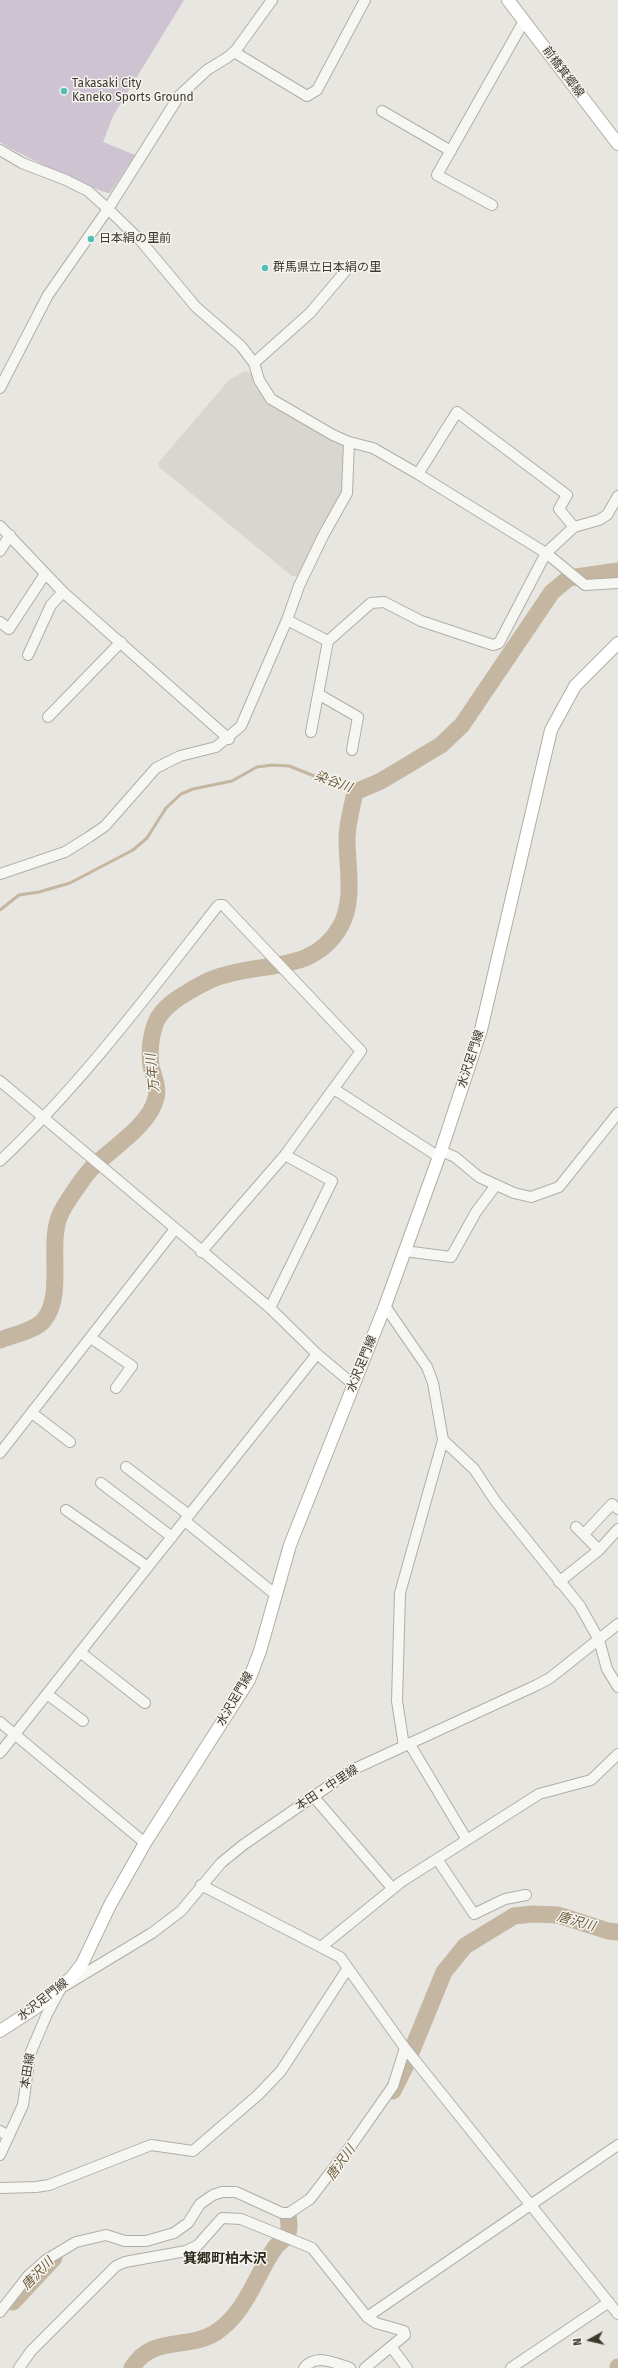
<!DOCTYPE html>
<html>
<head>
<meta charset="utf-8">
<style>
  body { margin:0 }
  #map { position:relative; width:618px; height:2368px; overflow:hidden; background:#e8e6e1; font-family:"Fira Sans",sans-serif }
  canvas { display:block }
  .north { position:absolute; left:570px; top:2320px; width:40px; height:40px; -webkit-text-stroke:3px #f5f4f0; paint-order:stroke; rotate:262deg; font-size:11px; font-weight:700; line-height:16px; text-align:center; color:#3d382b }
  .north::after { content:''; display:block; margin:auto; width:14px; height:18px; background:#3d382b; clip-path:polygon(50% 0,100% 100%,50% 72%,0 100%) }
</style>
</head>
<body>
<div id="map">
<canvas width="618" height="2368"></canvas>
<div class="north">N</div>
</div>
<script>
const g = document.querySelector('canvas').getContext('2d');
g.lineJoin = 'round';
function paint(path, color) {
  g.fillStyle = color;
  g.fill(path, 'evenodd');
}
function strokePath(path, color, width, dash) {
  g.strokeStyle = color;
  g.lineWidth = width;
  g.lineCap = dash ? 'butt' : 'round';
  g.setLineDash(dash || []);
  g.stroke(path);
}
function write(font, color, halo, rows, align = 'center') {
  g.font = font + ' "Fira Sans","Noto Sans JP",sans-serif';
  g.lineWidth = 3;
  g.setLineDash([]);
  g.textBaseline = 'middle';
  g.strokeStyle = halo;
  g.fillStyle = color;
  for (const [text, x, y, turn = 0] of rows) {
    g.save();
    g.translate(x, y);
    g.rotate((+turn || 0) * Math.PI / 180);
    g.textAlign = isNaN(turn) ? turn : align;
    if (halo) g.strokeText(text, 0, 0);
    g.fillText(text, 0, 0);
    g.restore();
  }
}
paint(new Path2D(`
  M246,371L252,374L258,389L276,409L343,445L345,448V491L323,523L298,576H292L159,467L158,463L229,380Z`), '#d9d6cf');
paint(new Path2D(`
  M0,0H184L113,116L103,142L135,155L110,193C104,195 10,150 0,142Z`), '#cec3d1');
strokePath(new Path2D(`
  M0,910L19,895L39,892L70,883L133,850L147,838L166,808L181,794L193,789L232,781L257,767L272,765L289,766L355,792`), '#c4b6a0', 3);
strokePath(new Path2D(`
  M0,1340C13,1335 35,1331 44,1320C65,1294 47,1245 60,1215C64,1205 86,1173 94,1166C112,1148 150,1125 156,1098C159,1087 153,1076 151,1066C149,1051 151,1035 156,1022C162,1008 176,999 188,992C200,985 212,978 225,975C268,962 314,972 340,927C355,901 347,868 347,839C347,823 352,808 355,792L381,781L441,745L462,725L552,592L569,578L618,571
  M393,2091L405,2067L444,1972L465,1946L514,1916L533,1914L558,1915L608,1931L618,1932
  M13,2302L54,2258
  M132,2368C151,2335 187,2350 215,2333C246,2313 255,2277 274,2249C278,2243 286,2239 288,2233C290,2227 289,2221 288,2215
  M618,2368V2367`), '#c4b6a0', 17);
const minor = new Path2D(`
  M234,52L307,96L317,90L365,0
  M382,111L451,151
  M0,150L22,163L66,180L88,191L108,209L140,240L196,307L241,346L254,363L259,380L271,399L333,435L349,442L373,448L418,474L546,553L585,585L618,583
  M492,205L437,175L524,21
  M254,363L310,313L348,268
  M0,388L48,295L108,209L179,96L207,70L228,57L236,50L272,0
  M418,474L457,412L567,495L559,509L574,527
  M0,526L63,592L229,739
  M0,551L10,535
  M287,620L299,586L323,536L347,493L349,442
  M0,622L9,629L45,574
  M28,655L51,605L63,592
  M318,694L358,717L352,750
  M48,717L121,642
  M311,732L328,641
  M0,874L65,852L89,837L105,826L156,768L180,756L216,747L241,726L287,620L328,641L371,603L384,602L421,621L493,645L499,643L546,553L574,527L599,520L607,515L618,496
  M0,1081L270,1308L317,1354L354,1385
  M334,1089L439,1157
  M441,1151L455,1157L479,1177L514,1193L531,1197L559,1187L618,1113
  M0,1161C82,1083 147,996 216,908L219,905H223L361,1051L285,1155L201,1252
  M404,1251L451,1257L476,1212L496,1185
  M385,1306L427,1367L433,1383L443,1440L474,1469L496,1502L580,1606L599,1640L607,1669L618,1687
  M270,1308L332,1181L285,1155
  M91,1338L132,1366L116,1388
  M32,1413L70,1442
  M0,1453L175,1229
  M126,1467L189,1515
  M101,1483L172,1537
  M66,1510L148,1567
  M185,1521L276,1595
  M576,1527L599,1550
  M584,1534L612,1504L618,1509
  M559,1582L599,1550L618,1529
  M80,1652L145,1703
  M47,1694L83,1721
  M0,1722L145,1843
  M409,1743L467,1840
  M404,1746L397,1701L400,1593L443,1440
  M0,1753L317,1354
  M313,1796L393,1889
  M437,1859L474,1914L505,1899L526,1895
  M201,1885L340,1957L405,2048L618,2314
  M321,1947L401,1882L539,1794L591,1780L618,1754
  M0,2131L9,2136
  M0,2155L23,2105L30,2054L47,2014L61,1988L152,1933L181,1911L221,1863L243,1845L352,1770L537,1685L550,1678L618,1624
  M0,2188L36,2187L49,2185L151,2145L193,2151L258,2095L281,2071L348,1968
  M0,2312L28,2276L46,2260L76,2242L106,2235L125,2241H146L174,2233L188,2223L200,2204L213,2195L222,2192H236L282,2213H289L310,2199L353,2143L393,2086L405,2048
  M392,2348L407,2368
  M19,2368L31,2351L116,2266L125,2262L186,2251L198,2245L222,2218L241,2219L312,2248L367,2317L618,2145
  M304,2368C316,2353 335,2363 350,2368
  M365,2368L405,2335L404,2331L376,2323L367,2317
  M511,2368L609,2302`);
const major = new Path2D(`
  M508,0L618,144
  M0,2031L37,2007L72,1977L82,1964L110,1905L145,1843L249,1680L260,1651L290,1545L385,1306L441,1151L481,1030L551,730L575,686L618,643`);
strokePath(minor, '#b1aea7', 12);
strokePath(major, '#b2ada1', 14);
strokePath(minor, '#f6f6f3', 10);
strokePath(major, '#fff', 12);
for (const [x, y, r, color] of [
  [64,91,4,"#54bfb8"],
  [91,239,4,"#54bfb8"],
  [265,268,4,"#54bfb8"]
]) {
  const dot = new Path2D();
  dot.arc(x, y, r, 0, 2 * Math.PI);
  g.fillStyle = color;
  g.fill(dot);
  strokePath(dot, '#f5f4f0', 1.5);
}
write('12px', '#3d382b', '#f5f4f0', [
  ["前橋箕郷線",563,72,53],
  ["水沢足門線",471,1059,-72],
  ["水沢足門線",362,1364,-68],
  ["水沢足門線",235,1699,-60],
  ["本田・中里線",327,1788,-33],
  ["水沢足門線",43,2000,-38],
  ["本田線",28,2071,-81]
]);
write('12px', '#3d382b', '#f5f4f0', [
  ["Takasaki City",72,84],
  ["Kaneko Sports Ground",72,98],
  ["日本絹の里前",99,239],
  ["群馬県立日本絹の里",273,268]
], 'left');
write('italic 13px', '#6d5b3a', '#f5f4f0', [
  ["染谷川",333,782,20],
  ["万年川",153,1073,-96],
  ["唐沢川",576,1922,16],
  ["唐沢川",341,2163,-54],
  ["唐沢川",38,2274,-46]
]);
write('bold 14px', '#2e2a1d', '#f5f4f0', [
  ["箕郷町柏木沢",225,2259]
]);
</script>
</body>
</html>
